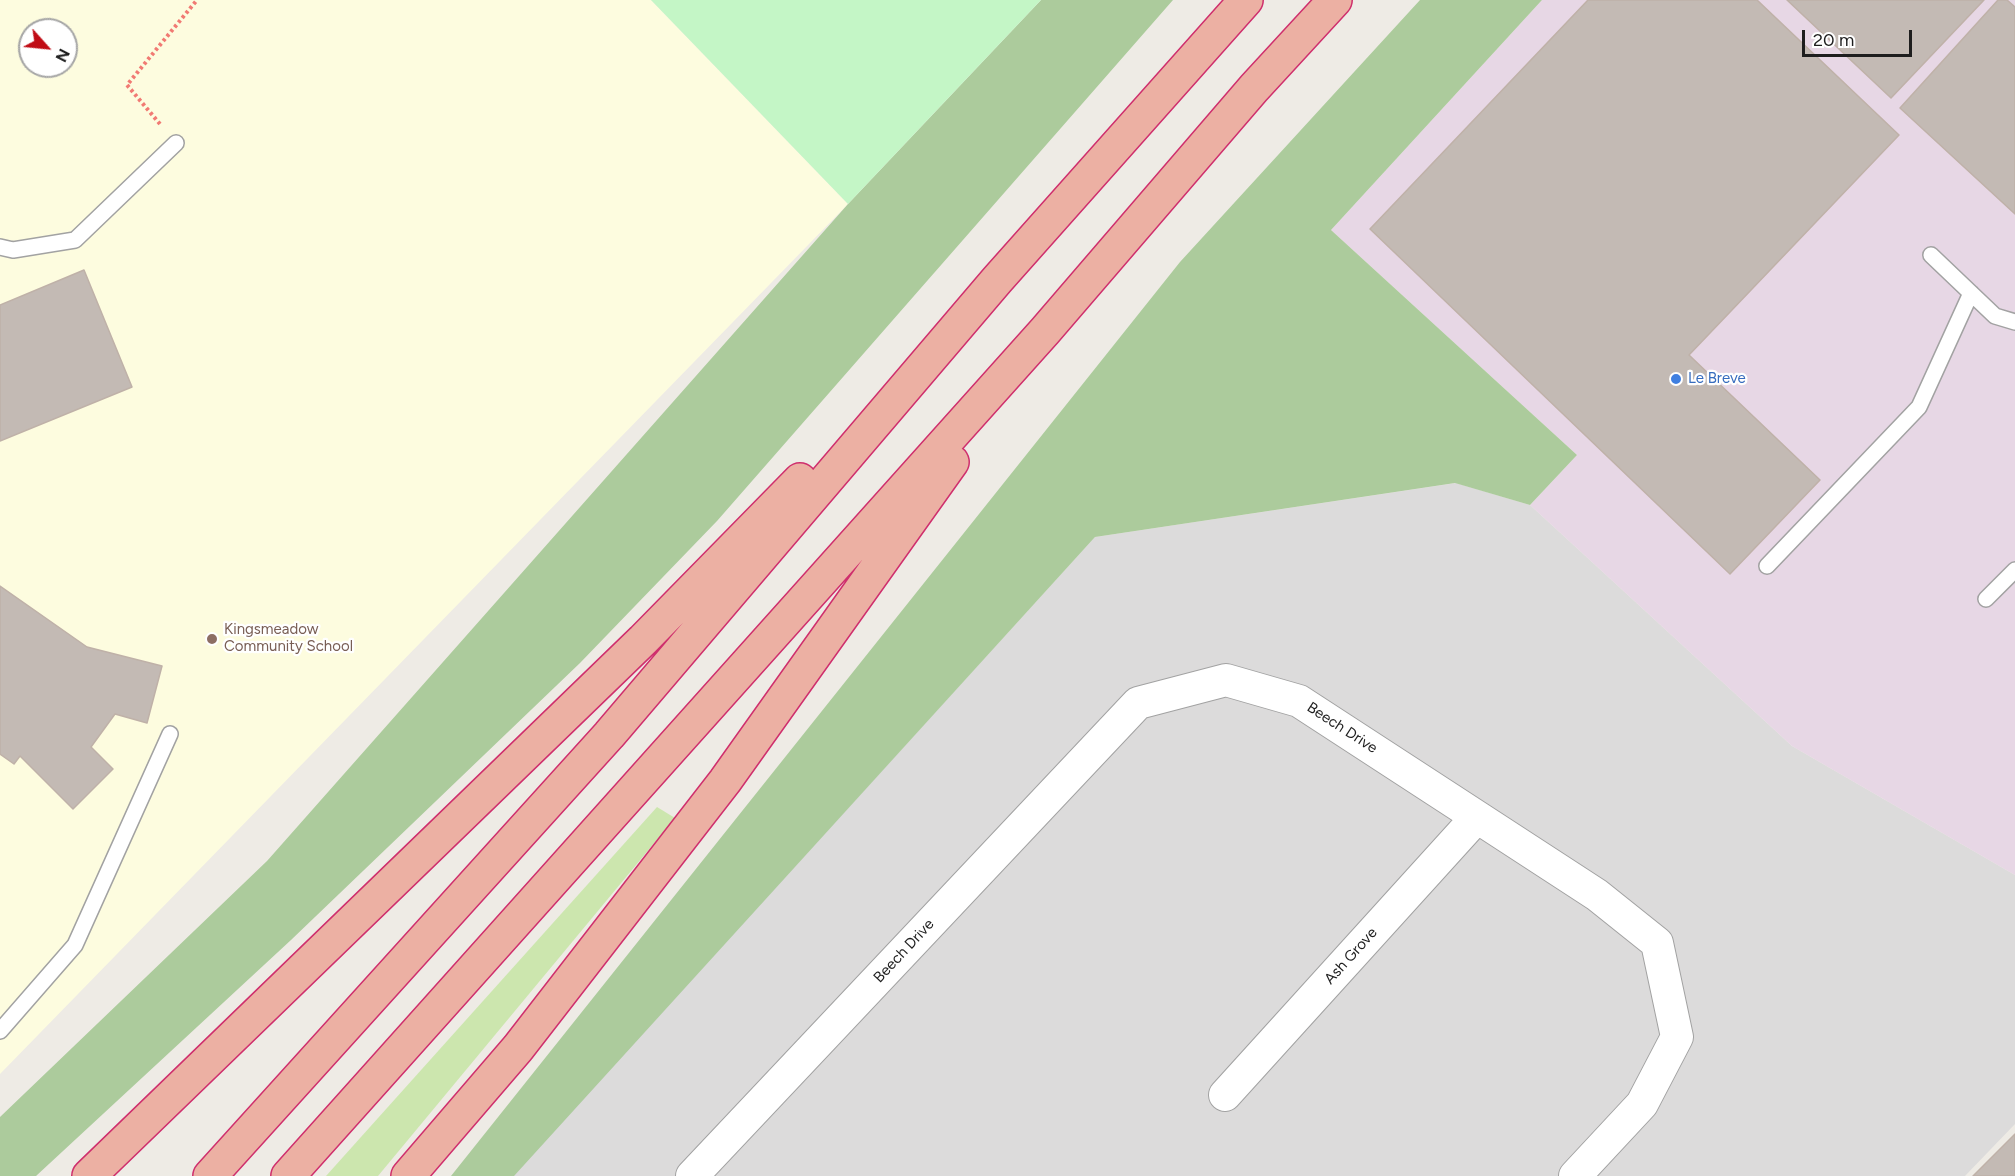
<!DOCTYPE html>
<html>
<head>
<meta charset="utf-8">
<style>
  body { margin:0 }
  #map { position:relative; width:2015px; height:1176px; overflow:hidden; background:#eeebe5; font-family:Figtree,sans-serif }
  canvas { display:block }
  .north { position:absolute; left:18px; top:18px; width:60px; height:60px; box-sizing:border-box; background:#fff; border:2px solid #a5a5a5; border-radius:50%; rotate:117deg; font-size:16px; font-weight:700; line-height:24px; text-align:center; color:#1e1e1e }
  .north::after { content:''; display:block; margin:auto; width:21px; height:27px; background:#c00c15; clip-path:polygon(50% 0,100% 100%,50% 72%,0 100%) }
  .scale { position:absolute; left:1802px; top:30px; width:110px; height:27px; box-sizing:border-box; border:3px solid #1e1e1e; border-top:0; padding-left:8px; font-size:18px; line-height:21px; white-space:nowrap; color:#1e1e1e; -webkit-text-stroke:4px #fff; paint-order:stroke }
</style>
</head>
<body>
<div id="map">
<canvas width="2015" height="1176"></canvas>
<div class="north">N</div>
<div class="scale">20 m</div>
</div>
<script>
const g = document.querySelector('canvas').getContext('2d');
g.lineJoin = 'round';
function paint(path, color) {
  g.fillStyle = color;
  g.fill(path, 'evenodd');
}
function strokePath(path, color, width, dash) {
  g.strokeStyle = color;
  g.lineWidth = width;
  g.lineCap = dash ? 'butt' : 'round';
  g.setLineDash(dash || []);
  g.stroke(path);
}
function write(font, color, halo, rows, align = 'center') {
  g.font = font + ' Figtree,sans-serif';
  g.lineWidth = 4.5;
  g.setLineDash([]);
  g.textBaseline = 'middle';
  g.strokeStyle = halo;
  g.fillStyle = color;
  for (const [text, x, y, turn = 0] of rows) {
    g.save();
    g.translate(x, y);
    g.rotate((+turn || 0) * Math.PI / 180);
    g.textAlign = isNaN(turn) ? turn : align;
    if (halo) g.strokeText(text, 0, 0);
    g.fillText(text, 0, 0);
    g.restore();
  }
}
paint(new Path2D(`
  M1456,483L1530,505L1792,746L2015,875V1124L1965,1176H512L1095,537Z`), '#dcdbdb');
paint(new Path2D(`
  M1542,0H2015V875L1792,746L1530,505L1577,455L1331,230Z`), '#e7d7e5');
paint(new Path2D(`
  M0,0H651L848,204L0,1074ZM30,30H66V66H30Z`), '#fdfcdf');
paint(new Path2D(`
  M657,807L675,818L378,1176H326Z`), '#cce6ae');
paint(new Path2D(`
  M1041,0H1173L717,521L580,663L291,940L36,1176H0V1117L267,861L848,204Z
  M1420,0H1542L1331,230L1577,455L1530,505L1455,483L1095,537L514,1176H451L1180,262Z`), '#accb9c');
paint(new Path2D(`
  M651,0H1041L848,204Z`), '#c4f6c6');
const building = new Path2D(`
  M1588,0H1757L1899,135L1689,355L1820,480L1730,574L1370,229Z
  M1787,0H1984L1891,98Z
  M1998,0H2007L2015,7V214L1900,108Z
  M84,270L132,387L0,441V305Z
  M0,586L87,647L162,666L147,723L115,714L91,747L113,769L73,809L20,756L14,764L0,754Z
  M2015,1134V1176H1973Z`);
paint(building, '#c3bab4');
strokePath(building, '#bfb1a8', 1.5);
const service = new Path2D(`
  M0,247L13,250L75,240L176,143
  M1931,255L1995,316L2015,322
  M1767,566L1919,407L1971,293
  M1986,599L2015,570
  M0,1031L75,945L170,734`);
const minor = new Path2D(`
  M1225,1095L1477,817
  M692,1176L1138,703L1226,680L1299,701L1597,895L1657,943L1677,1037L1642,1104L1575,1176`);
const trunk = new Path2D(`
  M89,1176L643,640L800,480
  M210,1176L609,735L997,280L1246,0
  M288,1176L1045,331L1254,88L1335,0
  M408,1176L518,1048L725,781L952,462`);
strokePath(service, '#a2a2a2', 18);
strokePath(minor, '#a2a2a2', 34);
strokePath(trunk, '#cf2f6d', 36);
strokePath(new Path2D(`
  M160,124L127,85L197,0`), '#f17a73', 4, [3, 3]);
strokePath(service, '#fff', 15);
strokePath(minor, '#fff', 32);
strokePath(trunk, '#ecb0a3', 33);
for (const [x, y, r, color] of [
  [1676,379,6,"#3f7fe0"],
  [212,639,6,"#8d6e63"]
]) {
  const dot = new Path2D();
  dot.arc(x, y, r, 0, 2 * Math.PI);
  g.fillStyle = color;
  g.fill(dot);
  strokePath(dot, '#fff', 2);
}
write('15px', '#366cbe', '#fff', [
  ["Le Breve",1688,379]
], 'left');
write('15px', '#785e54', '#fff', [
  ["Kingsmeadow",224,630],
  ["Community School",224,647]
], 'left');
write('15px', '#1e1e1e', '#fff', [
  ["Beech Drive",1342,728,33],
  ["Beech Drive",904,951,-47],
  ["Ash Grove",1351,956,-48]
]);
</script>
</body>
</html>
